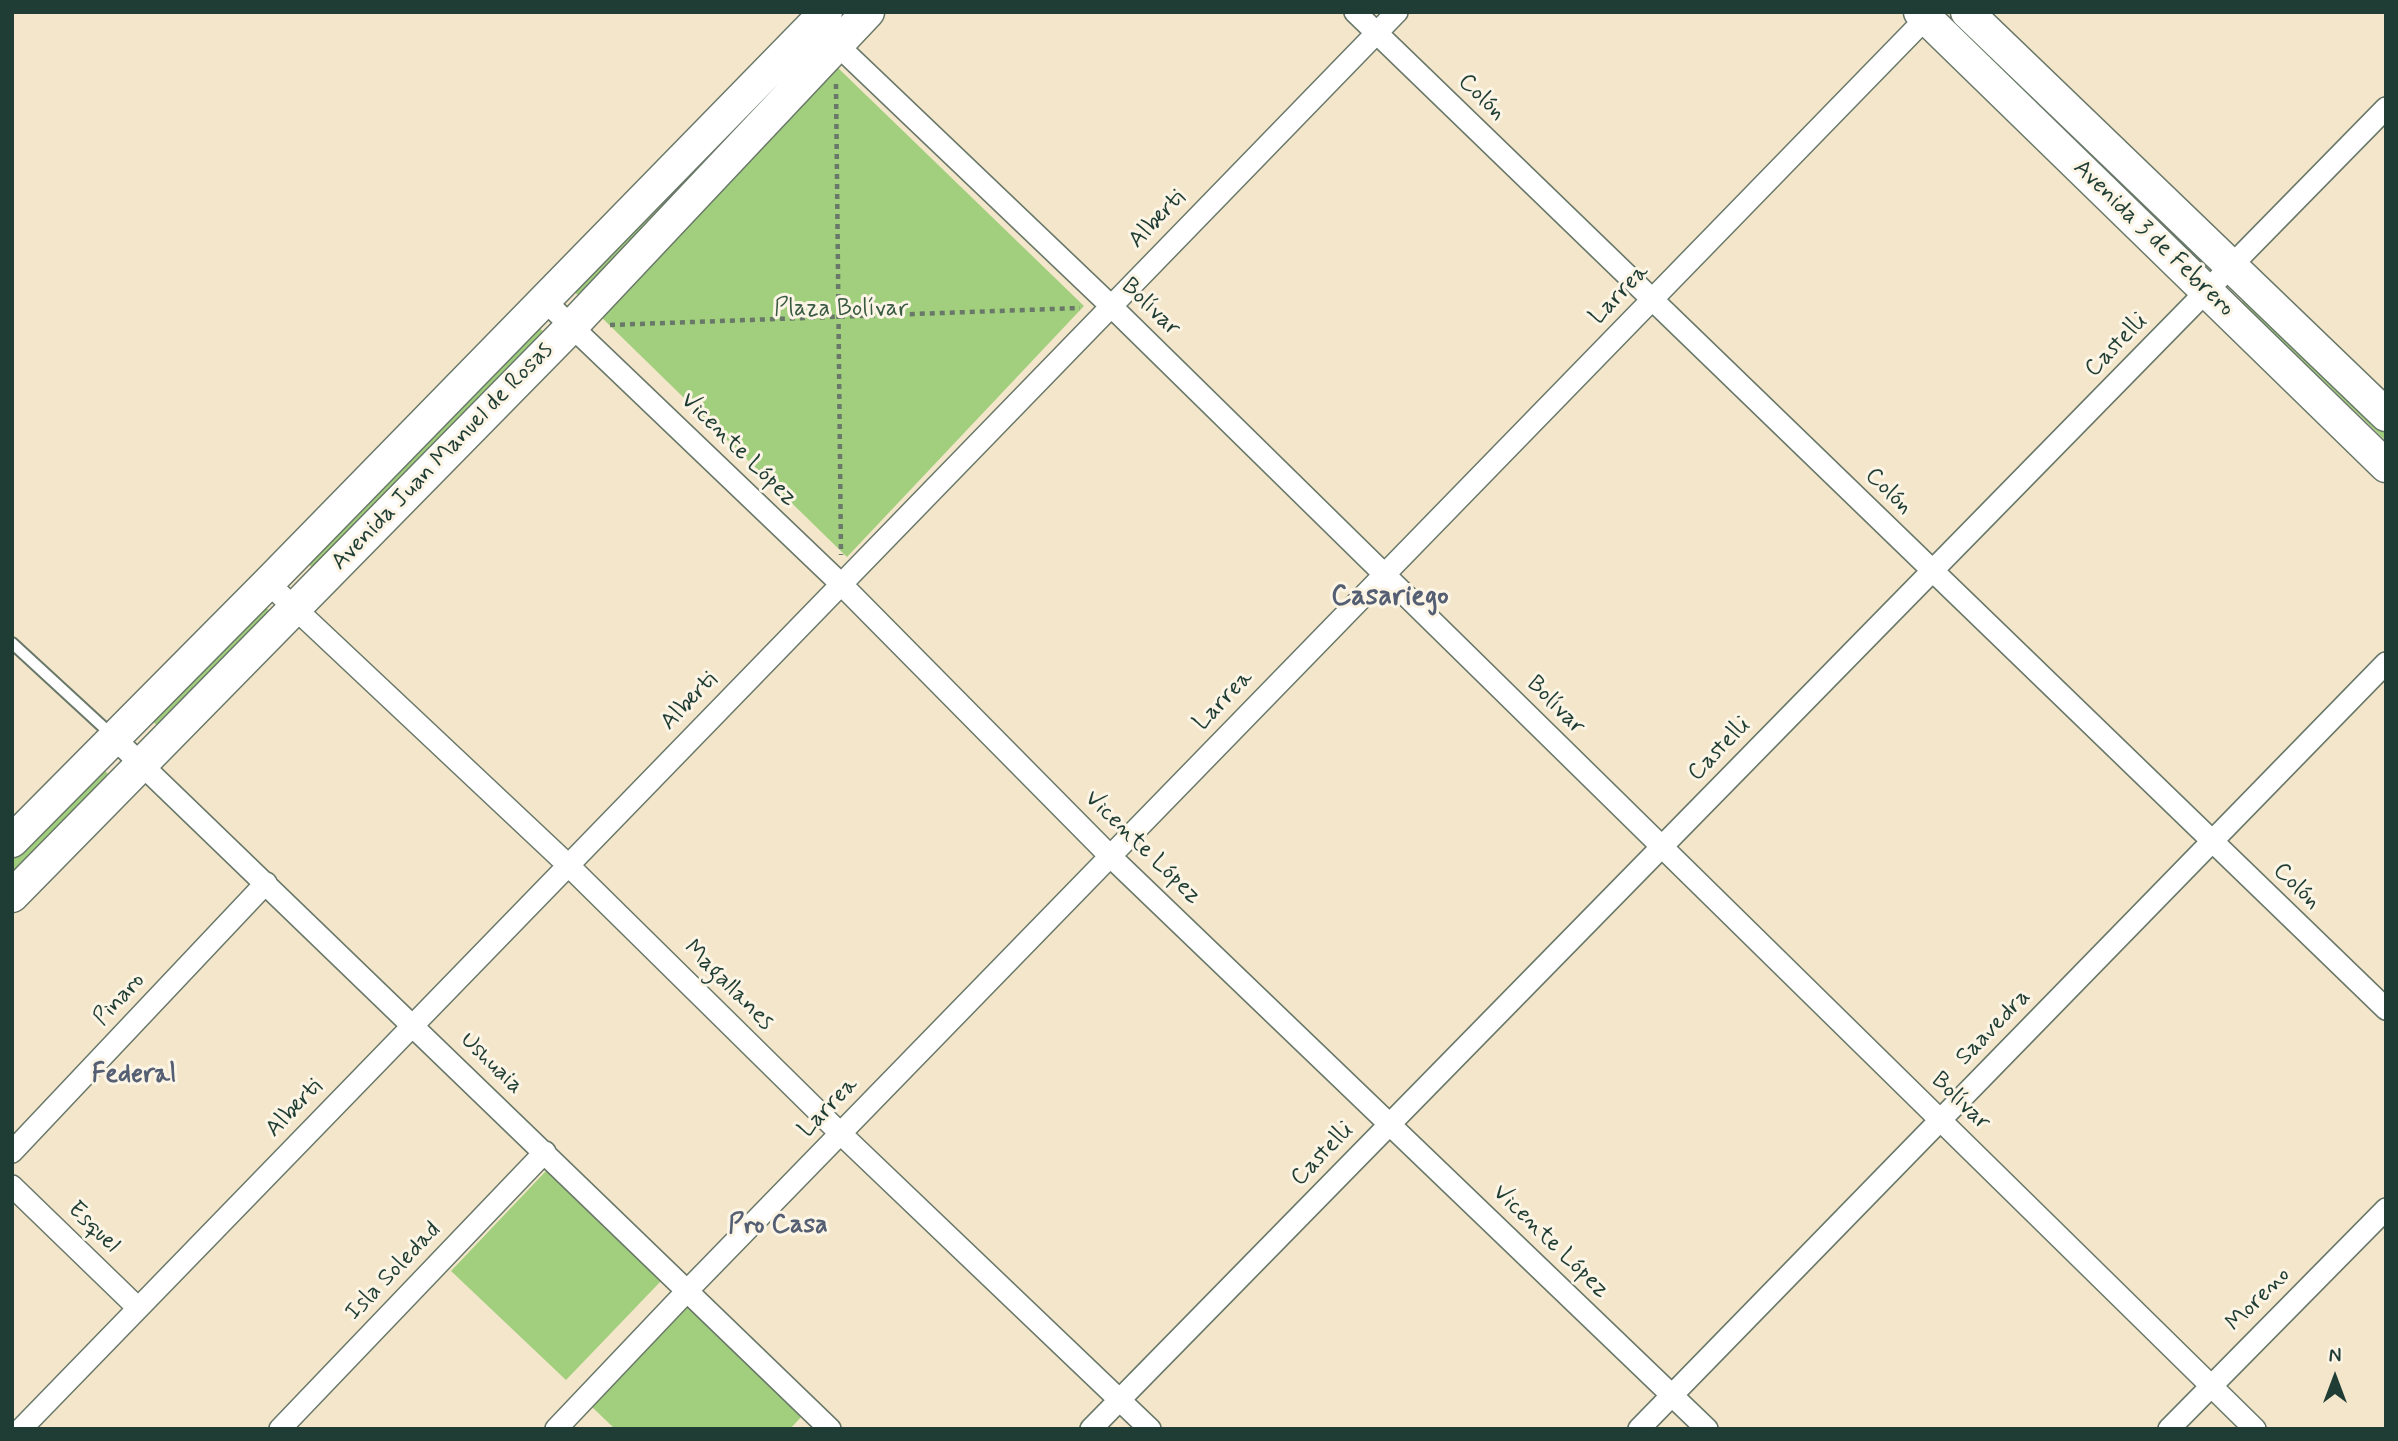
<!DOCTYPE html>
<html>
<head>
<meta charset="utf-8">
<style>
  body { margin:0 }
  #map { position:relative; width:2398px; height:1441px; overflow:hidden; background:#f3e6cb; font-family:Mynerve,sans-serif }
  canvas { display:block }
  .frame { position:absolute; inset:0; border:14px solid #1f3d34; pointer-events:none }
  .north { position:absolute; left:2300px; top:1343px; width:70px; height:70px; -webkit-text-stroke:5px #fcf5e5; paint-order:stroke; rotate:0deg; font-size:19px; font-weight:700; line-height:28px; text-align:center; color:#1f3d34 }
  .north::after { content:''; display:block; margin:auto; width:24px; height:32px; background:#1f3d34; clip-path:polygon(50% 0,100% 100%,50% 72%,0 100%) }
</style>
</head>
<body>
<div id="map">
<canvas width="2398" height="1441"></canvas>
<div class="frame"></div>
<div class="north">N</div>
</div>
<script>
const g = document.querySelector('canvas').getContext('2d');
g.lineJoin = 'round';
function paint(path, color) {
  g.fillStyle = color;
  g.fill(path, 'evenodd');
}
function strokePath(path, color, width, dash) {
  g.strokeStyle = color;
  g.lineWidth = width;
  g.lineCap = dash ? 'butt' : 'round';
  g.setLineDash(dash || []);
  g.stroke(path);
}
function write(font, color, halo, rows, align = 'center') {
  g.font = font + ' Mynerve,sans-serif';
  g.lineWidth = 6;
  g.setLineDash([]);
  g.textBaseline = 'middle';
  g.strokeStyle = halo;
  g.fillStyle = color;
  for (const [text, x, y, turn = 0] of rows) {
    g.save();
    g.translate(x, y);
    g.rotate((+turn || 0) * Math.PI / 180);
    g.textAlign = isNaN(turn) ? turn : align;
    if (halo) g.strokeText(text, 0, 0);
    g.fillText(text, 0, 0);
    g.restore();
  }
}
paint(new Path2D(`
  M1964,30L2209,263L2205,267L1961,34Z
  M800,50L810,60L579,296L569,287Z
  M836,66L1084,306L847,557L597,313Z
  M2246,298L2386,433V441L2242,302Z
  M536,325L546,334L315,570L305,561Z
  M262,604L272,613L160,728L150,719Z
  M99,764L108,774L12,872V853Z
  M546,1171L661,1281L566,1380L451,1271Z
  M688,1307L802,1416L790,1429H615L592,1407Z`), '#a1cf7d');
const lane = new Path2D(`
  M12,643L113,736`);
const street = new Path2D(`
  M1355,12L2386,1009
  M829,37L1111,306L2255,1429
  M545,301L841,584L1110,856L1707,1429
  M268,583L568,865L840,1133L1150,1429
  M114,738L830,1429
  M12,1152L266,883
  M12,1186L138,1308
  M21,1429L1397,12
  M280,1429L545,1152
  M556,1429L688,1290L1932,12
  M1091,1429L2386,108
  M1639,1429L2386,663
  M2169,1429L2386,1209`);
const secondary = new Path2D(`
  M1920,12L2386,466
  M1967,12L2386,415
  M12,841L268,583L826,12
  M12,896L571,327L868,12`);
strokePath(lane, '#697869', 14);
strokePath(street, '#697869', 24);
strokePath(secondary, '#697869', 35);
strokePath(new Path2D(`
  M836,84L841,555
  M610,325L1080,308`), '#697869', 4.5, [5, 5]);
strokePath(lane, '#fff', 10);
strokePath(street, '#fff', 21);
strokePath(secondary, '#fff', 32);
write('24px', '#1f3d34', '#fcf5e5', [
  ["Colón",1481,98,44],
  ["Alberti",1158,220,-46],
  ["Avenida 3 de Febrero",2153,239,44],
  ["Larrea",1620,295,-46],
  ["Bolívar",1150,308,44],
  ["Castelli",2117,346,-46],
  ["Vicente López",738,450,44],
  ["Avenida Juan Manuel de Rosas",443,457,-46],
  ["Colón",1888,492,44],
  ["Larrea",1224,701,-46],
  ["Alberti",690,702,-46],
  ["Bolívar",1555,706,45],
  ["Castelli",1720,750,-46],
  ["Vicente López",1142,848,44],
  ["Colón",2296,887,44],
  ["Magallanes",728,986,45],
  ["Pinaro",120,1000,-47],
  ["Saavedra",1994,1028,-46],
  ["Ushuaia",491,1064,44],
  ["Bolívar",1960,1102,44],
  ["Larrea",829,1108,-46],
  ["Alberti",295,1109,-46],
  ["Castelli",1323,1155,-46],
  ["Esquel",93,1228,44],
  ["Vicente López",1550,1242,44],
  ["Isla Soledad",394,1272,-46],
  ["Moreno",2259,1300,-45]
]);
write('24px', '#395a43', '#fcf5e5', [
  ["Plaza Bolívar",841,310]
]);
write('bold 26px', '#555f73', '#fcf5e5', [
  ["Federal",134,1076],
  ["Pro Casa",778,1227]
]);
write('bold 28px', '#555f73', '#fcf5e5', [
  ["Casariego",1390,598]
]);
</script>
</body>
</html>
